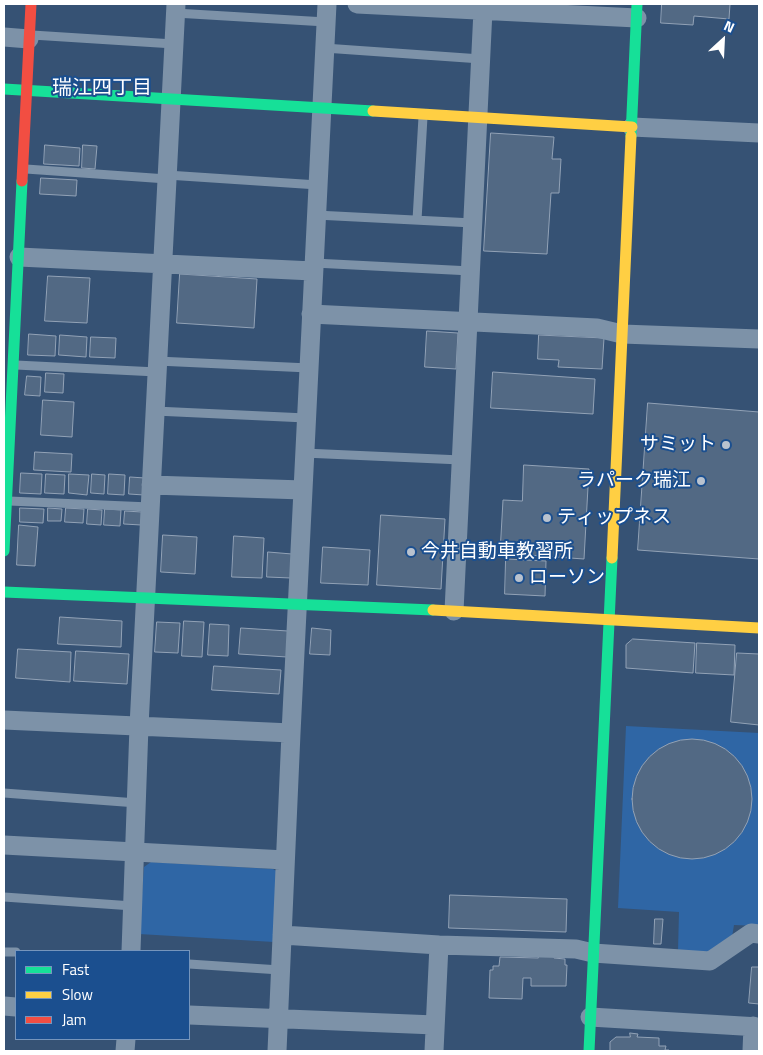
<!DOCTYPE html>
<html>
<head>
<meta charset="utf-8">
<style>
  body { margin:0 }
  #map { position:relative; width:763px; height:1055px; overflow:hidden; background:#365274; font-family:"Titillium Web",sans-serif }
  canvas { display:block }
  .frame { position:absolute; inset:0; border:5px solid #fff; pointer-events:none }
  .legend { position:absolute; left:15px; top:950px; width:175px; height:90px; box-sizing:border-box; background:#1b4f8f; border:1px solid #7695bc; margin:0; padding:6px 9px; list-style:none; font-size:15px; color:#fff }
  .legend li { display:flex; align-items:center; gap:10px; height:25px }
  .legend b { width:25px; border:1px solid #7695bc }
  .north { position:absolute; left:698px; top:15px; width:50px; height:50px; -webkit-text-stroke:4px #1b4f8f; paint-order:stroke; rotate:25deg; font-size:14px; font-weight:700; line-height:20px; text-align:center; color:#fff }
  .north::after { content:''; display:block; margin:auto; width:18px; height:22px; background:#fff; clip-path:polygon(50% 0,100% 100%,50% 72%,0 100%) }
</style>
</head>
<body>
<div id="map">
<canvas width="763" height="1055"></canvas>
<div class="frame"></div>
<ul class="legend">
<li><b style="height:6px;background:#16e098"></b>Fast</li>
<li><b style="height:6px;background:#ffcf43"></b>Slow</li>
<li><b style="height:6px;background:#f24e42"></b>Jam</li>
</ul>
<div class="north">N</div>
</div>
<script>
const g = document.querySelector('canvas').getContext('2d');
g.lineJoin = 'round';
function paint(path, color) {
  g.fillStyle = color;
  g.fill(path, 'evenodd');
}
function strokePath(path, color, width, dash) {
  g.strokeStyle = color;
  g.lineWidth = width;
  g.lineCap = dash ? 'butt' : 'round';
  g.setLineDash(dash || []);
  g.stroke(path);
}
function write(font, color, halo, rows, align = 'center') {
  g.font = font + ' "Titillium Web","Noto Sans JP",sans-serif';
  g.lineWidth = 4;
  g.setLineDash([]);
  g.textBaseline = 'middle';
  g.strokeStyle = halo;
  g.fillStyle = color;
  for (const [text, x, y, turn = 0] of rows) {
    g.save();
    g.translate(x, y);
    g.rotate((+turn || 0) * Math.PI / 180);
    g.textAlign = isNaN(turn) ? turn : align;
    if (halo) g.strokeText(text, 0, 0);
    g.fillText(text, 0, 0);
    g.restore();
  }
}
paint(new Path2D(`
  M626,726L759,733V926L734,925L732,937L706,953L678,951L679,912L618,908Z
  M151,862L273,869L278,872L274,942L139,934L144,867Z`), '#2f66a5');
const building = new Path2D(`
  M662,4H730L729,19L694,16L693,25L661,23Z
  M491,133L554,137L552,159H561L559,193H551L547,254L484,251Z
  M45,145L80,148L79,166L44,164Z
  M83,145L97,146L95,169L82,168Z
  M41,178L77,180L76,196L40,194Z
  M180,274L257,279L254,328L177,323Z
  M48,276L90,278L87,323L45,321Z
  M427,331L458,333L456,369L425,367Z
  M29,334L56,336L55,356L28,355Z
  M60,335L87,337L86,357L59,355Z
  M539,335L604,338L602,369L558,367L559,360L538,359Z
  M91,337L116,338L115,358L90,357Z
  M493,372L595,379L593,414L491,408Z
  M46,373L64,374L63,393L45,392Z
  M27,376L41,377L40,396L25,395Z
  M43,400L74,402L72,437L41,435Z
  M648,403L759,412V559L638,550Z
  M35,452L72,454L71,472L34,470Z
  M524,465L589,469L584,559L500,553L503,500L522,501Z
  M21,473L42,474L41,494L20,493Z
  M46,474L65,475L64,494L45,493Z
  M69,474L89,475L87,495L69,493Z
  M92,474L105,475L104,494L91,493Z
  M109,474L125,475L124,495L108,494Z
  M130,477L145,478L144,495L129,494Z
  M20,508L44,509L43,523L20,522Z
  M48,508L62,509L61,521H48Z
  M66,508L84,509L83,523L65,522Z
  M88,509L102,510L101,525L87,524Z
  M105,509L121,510L120,526L104,525Z
  M125,511L142,512L141,525L124,524Z
  M381,515L445,519L441,589L377,585Z
  M19,525L38,527L35,566L17,565Z
  M163,535L197,537L195,574L161,572Z
  M234,536L264,538L262,578L232,577Z
  M323,547L370,550L368,585L321,583Z
  M268,552L292,554L291,578L267,577Z
  M506,559L546,561L545,596L505,594Z
  M60,617L122,621L121,647L58,644Z
  M184,621L204,622L202,657L182,656Z
  M157,622L180,623L178,653L155,652Z
  M210,624L229,625L228,656L208,655Z
  M241,628L288,631L287,657L239,654Z
  M312,628L331,630L330,655L310,654Z
  M633,639L695,643L693,673L626,668V645Z
  M697,643L735,645L734,675L696,673Z
  M18,649L71,652L70,682L16,678Z
  M76,651L129,654L127,684L74,681Z
  M737,653L759,654V725L731,722Z
  M214,666L281,670L279,694L212,690Z
  M632 799a60 60 0 1 1 120 0a60 60 0 1 1-120 0Z
  M450,895L567,899L566,932L449,928Z
  M655,919H663L661,944H654Z
  M538,956H554V958L565,959V965H567L566,986H531V978H523L522,999L489,998L490,970H493V966H499L500,957L538,958Z
  M752,967H759V1004L749,1003Z
  M630,1033L638,1034L637,1037L659,1038V1046H666L665,1050H669V1051H610V1042L616,1037H630Z`);
paint(building, '#526984');
strokePath(building, '#92a2b6', 1);
strokePath(new Path2D(`
  M175,13L326,22
  M32,35L174,44
  M324,48L481,59
  M26,169L167,179
  M167,175L318,185
  M316,215L473,223
  M417,220L423,117
  M314,263L471,271
  M157,361L309,368
  M16,365L157,372
  M155,411L306,418
  M304,453L461,460
  M9,501L150,507
  M4,793L137,803
  M4,897L133,906
  M4,952H16
  M189,964L280,970`), '#7d92a8', 9);
strokePath(new Path2D(`
  M357,4L637,18
  M4,37L29,39
  M632,127L759,133
  M19,257L313,271
  M311,314L597,328L622,334L759,339
  M151,485L303,490
  M454,611L483,10
  M4,720L291,733
  M4,845L285,860
  M282,935L439,945L576,949L593,953L710,961L751,933L759,934
  M131,951L139,726L176,4
  M4,1006L16,1007
  M189,1015L435,1025
  M590,1017L759,1027
  M125,1051L126,1039
  M277,1051L291,733L327,4
  M434,1051L439,945
  M752,1051L753,1026`), '#7d92a8', 19);
strokePath(new Path2D(`
  M4,89L373,111
  M631,136L637,4
  M4,551L22,181
  M4,592L433,610
  M589,1051L612,558`), '#16e098', 11);
strokePath(new Path2D(`
  M373,111L632,127
  M612,558L631,136
  M433,610L759,628`), '#ffcf43', 11);
strokePath(new Path2D(`
  M22,181L31,4`), '#f24e42', 11);
for (const [x, y, r, color] of [
  [726,445,5,"#b9c2ce"],
  [701,481,5,"#b9c2ce"],
  [547,518,5,"#b9c2ce"],
  [411,552,5,"#b9c2ce"],
  [519,578,5,"#b9c2ce"]
]) {
  const dot = new Path2D();
  dot.arc(x, y, r, 0, 2 * Math.PI);
  g.fillStyle = color;
  g.fill(dot);
  strokePath(dot, '#1b4f8f', 2);
}
write('19px', '#fff', '#1b4f8f', [
  ["サミット",716,445,"right"],
  ["ラパーク瑞江",691,481,"right"],
  ["ティップネス",557,518],
  ["今井自動車教習所",421,552],
  ["ローソン",529,578]
], 'left');
write('20px', '#fff', '#1b4f8f', [
  ["瑞江四丁目",102,89]
]);
</script>
</body>
</html>
